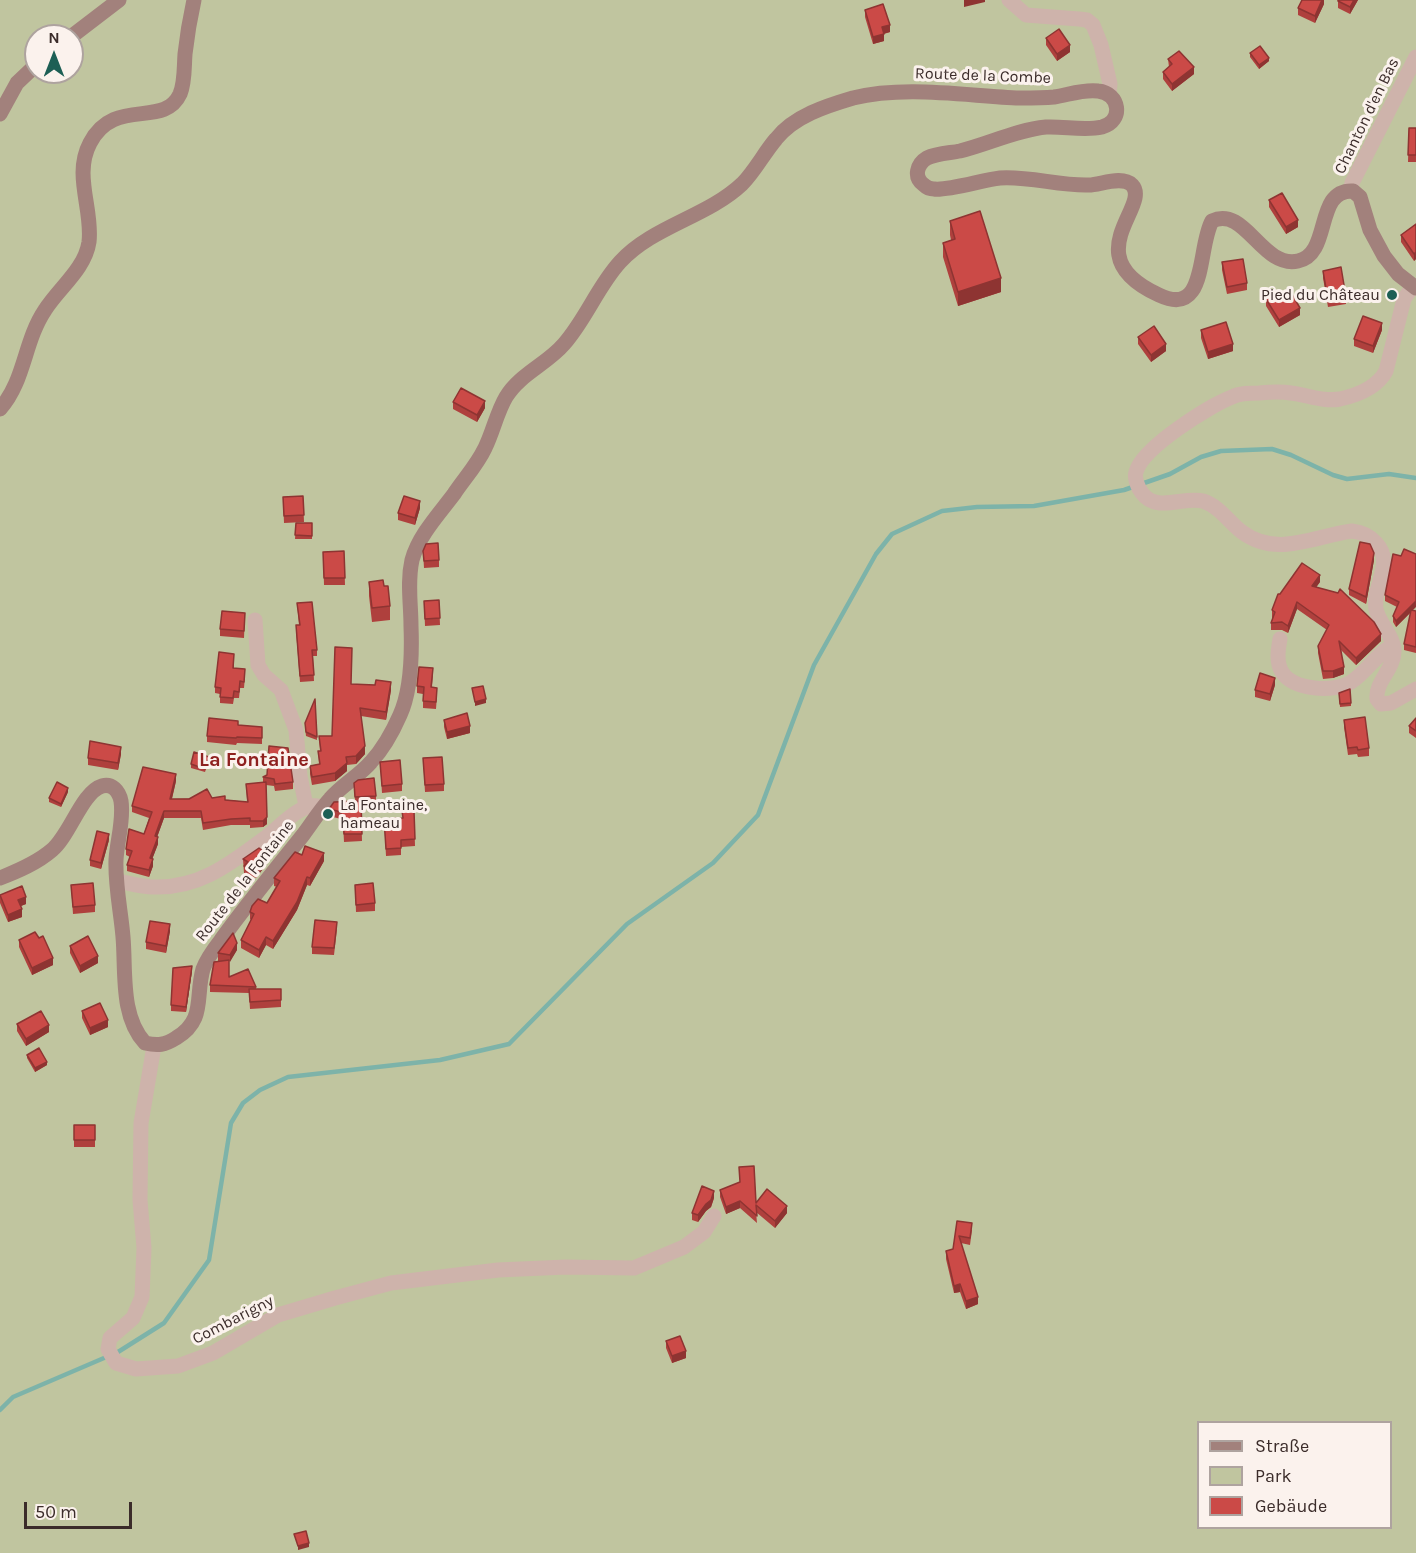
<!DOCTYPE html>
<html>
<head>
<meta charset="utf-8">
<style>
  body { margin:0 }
  #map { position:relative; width:1416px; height:1553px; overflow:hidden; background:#f4e6e0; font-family:Karla,sans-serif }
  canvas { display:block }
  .legend { position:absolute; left:1197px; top:1421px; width:195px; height:108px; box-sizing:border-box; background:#fbf2ed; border:2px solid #aea39f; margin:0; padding:8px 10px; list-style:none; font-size:18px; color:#3b2c2a }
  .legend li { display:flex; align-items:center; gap:12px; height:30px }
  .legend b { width:30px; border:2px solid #aea39f }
  .north { position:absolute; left:24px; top:24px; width:60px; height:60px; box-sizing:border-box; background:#fbf2ed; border:2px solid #aea39f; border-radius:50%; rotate:0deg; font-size:16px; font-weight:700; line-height:24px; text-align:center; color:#3b2c2a }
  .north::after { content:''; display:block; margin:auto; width:21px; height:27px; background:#1d5f55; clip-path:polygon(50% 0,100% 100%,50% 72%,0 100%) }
  .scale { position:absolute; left:24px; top:1502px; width:108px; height:27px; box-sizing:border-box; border:3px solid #3b2c2a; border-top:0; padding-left:8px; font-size:18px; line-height:21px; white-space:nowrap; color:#3b2c2a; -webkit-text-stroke:4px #fbf2ed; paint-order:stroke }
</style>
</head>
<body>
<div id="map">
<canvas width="1416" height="1553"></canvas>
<ul class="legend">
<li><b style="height:8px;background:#a2817c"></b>Straße</li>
<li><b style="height:16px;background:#c0c59f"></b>Park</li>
<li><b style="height:16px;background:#cb4a47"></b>Gebäude</li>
</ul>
<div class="north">N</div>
<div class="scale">50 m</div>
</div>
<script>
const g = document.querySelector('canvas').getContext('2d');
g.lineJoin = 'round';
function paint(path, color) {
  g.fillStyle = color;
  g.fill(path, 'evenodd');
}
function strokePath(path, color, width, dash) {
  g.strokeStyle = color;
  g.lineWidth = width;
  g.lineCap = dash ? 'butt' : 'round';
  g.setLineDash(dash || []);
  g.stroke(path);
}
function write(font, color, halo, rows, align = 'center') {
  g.font = font + ' Karla,sans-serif';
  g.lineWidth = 6;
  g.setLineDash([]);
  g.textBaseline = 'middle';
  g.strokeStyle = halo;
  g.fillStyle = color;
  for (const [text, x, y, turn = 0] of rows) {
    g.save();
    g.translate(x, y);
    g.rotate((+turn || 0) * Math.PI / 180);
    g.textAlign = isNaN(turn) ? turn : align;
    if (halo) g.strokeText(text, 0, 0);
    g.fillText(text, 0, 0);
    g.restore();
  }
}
paint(new Path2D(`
  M0,0H1416V1553H0ZM36,36H72V72H36ZM1198,1422H1390V1528H1198Z`), '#c0c59f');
strokePath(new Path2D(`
  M0,1410L13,1397L118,1352L164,1323L209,1260L231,1123L243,1103L260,1090L288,1077L440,1060L509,1044L627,924L713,863L758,815L814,665L876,554L892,534L942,511L977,507L1034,506L1124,490L1170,474L1201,457L1221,451L1272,449L1291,455L1333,475L1347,479L1389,474L1416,478`), '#7db3a9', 4.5);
strokePath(new Path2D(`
  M1009,0L1026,15L1079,19L1087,20L1093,25L1101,45L1110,84L1109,94
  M1350,191L1352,183L1416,57
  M1413,286L1404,299L1386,371C1377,388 1358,395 1340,399C1323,402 1308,395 1291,393C1280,391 1269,392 1259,393C1250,393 1240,393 1232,397C1209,406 1142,448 1136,472C1134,478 1138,488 1142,493C1156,513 1184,496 1203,501C1219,506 1229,522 1242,532C1277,558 1314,536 1352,531C1361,532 1370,536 1376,543C1395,563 1372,586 1376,609C1379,624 1395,637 1394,652C1394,669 1375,682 1377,699L1381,704L1391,703L1416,689
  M255,620L258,665L264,675L281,690L296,730L300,776L306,806
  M1280,639C1278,650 1276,662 1282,672C1293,690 1334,693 1351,682C1367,672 1377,653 1393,645
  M117,881C129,883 141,887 153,887C199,889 230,864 265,838C279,828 305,797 323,808
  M154,1046L141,1123L140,1200L144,1248L142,1297L133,1318L110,1338L108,1349L116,1363L136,1369L178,1366L213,1353L278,1315L335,1298L391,1283L498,1270L566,1267L634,1268L684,1247L704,1232L714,1216`), '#ceb3ab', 15);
strokePath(new Path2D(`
  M72,36L119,0
  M0,114L17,83L36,65
  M0,409C25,381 24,341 45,310C59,288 85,269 89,242C93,209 73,175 90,143C114,96 164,129 180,94C185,82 184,67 185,54C187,36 190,18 194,0
  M0,878C18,871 37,863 52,850C70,835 82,792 102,786C112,783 119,791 121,801C124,820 117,841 116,860C115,886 121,912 123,937C126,971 120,1016 145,1043C158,1046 165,1045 176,1038C206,1020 195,997 203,969C207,958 214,949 221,940C247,904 275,870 303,835C312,823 320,810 330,799C342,785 359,776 371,762C383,749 393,731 400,715C411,691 412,652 411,626C411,604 407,582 412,560C419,535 439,514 454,494C464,479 477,465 485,448C493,432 497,412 506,397C520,374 547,364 564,344C586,319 598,286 620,262C653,226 707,217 742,184C755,171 764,153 776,139C794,116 826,106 853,98C905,85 967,96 1020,98C1031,98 1043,98 1054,97C1068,95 1083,89 1098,91C1120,93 1124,121 1102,127C1084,131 1064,126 1046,127C1016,130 989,144 960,151C950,153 937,153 927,158C917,164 913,177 924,185C926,187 930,189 934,189C948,191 982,180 1000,178C1030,176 1059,186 1089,185C1100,185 1122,175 1132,185C1152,206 1074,256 1159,295C1208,318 1197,248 1212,221C1245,205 1262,269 1298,261C1332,254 1314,189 1353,191L1360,197L1370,230L1384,256L1398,274L1416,288`), '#a2817c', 15);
paint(new Path2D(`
  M1324,0V4L1315,23L1298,15V8Z
  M1338,0H1358L1350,14L1338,8Z
  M865,10L890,32L884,34V41L873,44L865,17Z
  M1046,38L1070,52L1057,61L1046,45Z
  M1250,53L1269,61L1259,69L1250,57Z
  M1168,59L1194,74L1172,91L1163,79V72L1169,67Z
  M1409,128H1416V162H1408Z
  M1269,200L1298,227L1286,234L1269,207Z
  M950,221L1001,292L958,306L943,257V243L951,240L950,235Z
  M1416,224V259L1414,261L1401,242V235Z
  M1222,262L1247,283V290L1227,294L1222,270Z
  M1323,271L1346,297V304L1328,307L1323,278Z
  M1266,299L1284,301L1300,315L1279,327L1266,306Z
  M1201,330L1233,351L1208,359L1201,338Z
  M1382,330L1373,353L1354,346V339Z
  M1138,337L1166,351L1151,362L1138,344Z
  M453,402L485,408L477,422L453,409Z
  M303,496L304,522L284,523L283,497Z
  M420,508L415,525L398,520V513Z
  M296,523H312V539H295Z
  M344,551L345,585H324L323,552Z
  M423,551L439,560V567L424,568Z
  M1393,554L1412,611H1416V653L1404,650V644L1411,612L1396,627L1393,622V616L1397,607L1385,601V595Z
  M1374,560L1366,604L1349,595V589Z
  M369,582L384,586L390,606V620L372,622L369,596Z
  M1320,582L1316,587L1381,641L1356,665L1341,650L1344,674L1333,678L1323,679L1318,653V646L1327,630L1297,609L1288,633L1282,630H1271V623L1273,618H1272V610L1280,594Z
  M439,600L440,625L425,626L424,601Z
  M297,603L317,650V656H313L314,681L300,682L296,631L299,625Z
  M245,613L244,638L220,636V629Z
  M234,660V668L245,676L244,688H240L239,698H234L233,704L220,703V694L215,693V687Z
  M433,675L432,687L437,695L436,709L423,708V694L417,693V686Z
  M351,684L391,690L386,720L361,716L365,754L356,764L347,765V771L335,781L312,785L310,774V766L319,764L318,751H320L319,736H332Z
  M1275,685L1270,701L1255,697V690Z
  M1339,693L1351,703V706L1340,707Z
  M315,699L317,740L306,736L305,727Z
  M1416,718V738L1409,733V726Z
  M444,720L470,733L447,739L444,727Z
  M1344,720L1369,748V756L1358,757L1357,754L1348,755L1344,727Z
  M238,725L262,727V744L237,743L236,745L207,742V736Z
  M121,754L118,770L88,765V758Z
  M423,758L444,784V791L425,792Z
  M209,760L205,772L191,768V764Z
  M380,762L402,784V791L382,793Z
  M263,777L293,782V789L275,791L274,786L266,785L267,824L263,827L250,828V825H231L203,830L201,818H164L157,837L158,844L152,859L153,866L149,877L127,871V865L130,857L126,855V849L144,834L149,818L132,812V806L176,781L172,799L212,798L247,802L246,784L263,783Z
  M354,783L376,796V803L361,804L362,841L344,842L343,822H341V819L329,816V809L355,801Z
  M68,792L61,807L49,802V798Z
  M414,811L415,846L401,847V855L386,856L384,819L403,818Z
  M109,840L101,869L90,866V860Z
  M243,859L268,862L256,878L244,873Z
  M324,861L310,886L307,885L297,910L273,949L266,945L259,958L241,948V940L251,920L250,919V912L267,903L277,887L274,886V878Z
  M71,885L95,905V912L73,914Z
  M355,885L375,903V911L356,912Z
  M0,895L26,904L21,906L22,917L8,922L0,903Z
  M337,929L334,955L312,954V947Z
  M170,931L166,953L146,949V942Z
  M39,938L53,965L32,975L19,947V940Z
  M70,946L98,963L80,973L70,953Z
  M237,950L229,962V977L256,987V989H281V1007L250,1009L249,993L210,992V985L222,961H218V953Z
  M192,971L186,1012L171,1011V1005Z
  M82,1011L108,1027L90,1035L82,1018Z
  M17,1024L49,1032L26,1046L17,1031Z
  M27,1055L47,1065L35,1072L27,1058Z
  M74,1125H95V1147H74Z
  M720,1190L787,1213L775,1228L756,1212L757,1223L740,1208L726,1214L720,1197Z
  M714,1198L711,1207L706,1211L698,1222L692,1220V1213Z
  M957,1221L972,1230L970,1245L961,1243L978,1304L966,1309L960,1292L954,1293L946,1259V1251L953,1249Z
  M666,1341L686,1358L672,1363L666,1348Z`), '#af403d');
paint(new Path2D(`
  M964,0H985V2L964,7Z
  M1322,0H1324V4L1315,23V16Z
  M1354,0H1358L1350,14V7Z
  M890,25V32L882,34H884V41L873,44V37L882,27Z
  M1070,45V52L1057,61V54Z
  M1269,58V61L1259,69V65Z
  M1194,67V74L1172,91V84Z
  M1298,220V227L1286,234V227Z
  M1416,252V259L1414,261V254Z
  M1001,278V292L958,306V292Z
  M1300,308V315L1279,327V320Z
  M1382,323V330L1373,353V346Z
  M1166,344V351L1151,362V355Z
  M1233,344V351L1208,359V352Z
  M485,401V408L477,422V415Z
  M420,501V508L415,525V518Z
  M1374,553V560L1366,604V597Z
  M1320,575V582L1312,593V586Z
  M1416,601V607L1396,627V621Z
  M1297,602V609L1288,633V626Z
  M1381,634V641L1356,665V658Z
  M1344,667V674L1333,678V671Z
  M1275,678V685L1270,701V694Z
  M391,682V690L386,720V712Z
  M486,699V703L475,706V702Z
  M470,726V733L447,739V732Z
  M365,746V754L356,764V756Z
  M121,747V754L118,770V763Z
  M347,763V771L335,781V773Z
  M176,774V781L170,806V799Z
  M68,788V792L61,807V804Z
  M164,811V818L155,843V836Z
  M267,817V824L263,827V821Z
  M109,834V840L101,869V863Z
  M158,837V844L150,865V858Z
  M324,853V861L310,886V878Z
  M268,855V862L256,878V871Z
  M153,859V866L149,877V870Z
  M307,877V885L297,910L273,949V941Z
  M26,897V904L18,907V900Z
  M22,909V917L8,922V915Z
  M170,924V931L166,953V946Z
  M266,937V945L259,958V950Z
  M237,943V950L230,962V955Z
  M98,956V963L80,973V966Z
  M53,958V965L32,975V968Z
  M192,966V971L186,1012V1007Z
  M108,1020V1027L90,1035V1028Z
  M49,1025V1032L26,1046V1039Z
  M47,1062V1065L35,1072V1068Z
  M714,1191V1198L711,1207L706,1211L698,1222V1215Z
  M740,1201V1208L726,1214V1207Z
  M787,1206V1213L775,1228V1221Z
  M960,1284V1292L954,1293V1286Z
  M978,1297V1304L966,1309V1301Z
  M686,1351V1358L672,1363V1356Z
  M309,1543V1547L298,1550V1546Z`), '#8e3432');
const building = new Path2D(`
  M1302,0H1322L1315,16L1298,8Z
  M1338,0H1354L1350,7L1338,1Z
  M883,4L890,25L882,27L884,34L873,37L865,10Z
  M1059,29L1070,45L1057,54L1046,38Z
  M1260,46L1269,58L1259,65L1250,53Z
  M1179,51L1194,67L1172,84L1163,72L1172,64L1168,59Z
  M1409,128H1416V155H1408Z
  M1282,193L1298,220L1286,227L1269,200Z
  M980,211L1001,278L958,292L943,243L955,239L950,221Z
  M1416,224V252L1414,254L1401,235Z
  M1243,259L1247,283L1227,287L1222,262Z
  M1341,267L1346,297L1328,300L1323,271Z
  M1279,292L1284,301L1293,296L1300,308L1279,320L1266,299Z
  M1363,316L1382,323L1373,346L1354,339Z
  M1226,322L1233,344L1208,352L1201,330Z
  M1154,326L1166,344L1151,355L1138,337Z
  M461,388L485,401L477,415L453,402Z
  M303,496L304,515L284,516L283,497Z
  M404,496L420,501L415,518L398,513Z
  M296,523H312V536L295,535Z
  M1360,542L1370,544L1374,553L1366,597L1349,589Z
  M438,543L439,560L424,561L423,551L426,544Z
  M1404,549L1416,554V601L1396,621L1393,616L1399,602L1385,595L1393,554L1401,556Z
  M344,551L345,578H324L323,552Z
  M1302,563L1320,575L1312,586L1338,593L1340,589L1374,622L1381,634L1356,658L1339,641L1344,667L1333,671H1323L1318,646L1329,625L1297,602L1288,626L1282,622L1271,623L1275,612L1272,610L1278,594H1280Z
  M383,580L384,586H388L390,606L372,608L369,582Z
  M439,600L440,618L425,619L424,601Z
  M312,602L317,650H312L314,675L300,676L296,625H300L297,603Z
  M1411,610L1416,611V647L1404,644Z
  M222,611L245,613L244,631L220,629Z
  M335,647L352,648L351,684L375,685L376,680L391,682L386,712L360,708L365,746L356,756L346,757L347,763L335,773L312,777L310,766L320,764L318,751H321L319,736H332Z
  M219,652L234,654L233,668L245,669L244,682L240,681L239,692L234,691L233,698L220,697L221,688L215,687Z
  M419,667L433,668L431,687L437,688L436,702L423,701L424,687L417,686Z
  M1260,673L1275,678L1270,694L1255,690Z
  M483,686L486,699L475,702L472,688Z
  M1350,689L1351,703L1340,704L1339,693Z
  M315,699L317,737L306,732L305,723Z
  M467,713L470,726L447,732L444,720Z
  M1365,717L1369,748L1358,750L1357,747L1348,748L1344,720Z
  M209,718L238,721V725L262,727V738L237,737L236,738L207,736Z
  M1416,718V731L1409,726Z
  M90,741L121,747L118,763L88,758Z
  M269,746L288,748L293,782L275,784L274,779L263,777L267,775Z
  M194,752L209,757L205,769L191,764Z
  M442,757L444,784L425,785L423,758Z
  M400,760L402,784L382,786L380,762Z
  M143,767L176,774L170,799H189L207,789L212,798L225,796V800L248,802L246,784L266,782L267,817L263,821H250V818L231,819L203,823L201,811H164L155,836L158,837L150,858L153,859L149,870L127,865L132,851L126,849L129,829L144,834L152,812L132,806Z
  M374,778L376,796L355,797L354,783L358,780Z
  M57,782L68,788L61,804L49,798Z
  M361,801L362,834H344L343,815H341V812L329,809L334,802Z
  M402,811H414L415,839L401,840V848L386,849L384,819L403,818Z
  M97,831L109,834L101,863L90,860Z
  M305,846L324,853L310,878L307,877L297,902L273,941L266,937L259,950L241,940L254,914L250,912L252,906L258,899L267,903L280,881L274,878L295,852L302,855Z
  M259,848L268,855L256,871L244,866L248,862L243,859Z
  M93,883L95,905L73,907L71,885Z
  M373,883L375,903L356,905L355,885Z
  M22,886L26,897L18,900L22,909L8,915L0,895Z
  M315,920L337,922L334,948L312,947Z
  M150,921L170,924L166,946L146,942Z
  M35,932L39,938L43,936L53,958L32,968L19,940Z
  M233,933L237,943L230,955L218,953Z
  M88,936L98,956L80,966L70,946Z
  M229,960V977L248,969L256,987L210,985L214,962Z
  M192,966L186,1007L171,1005L173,968Z
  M249,989H281V1000L250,1002Z
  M100,1003L108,1020L90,1028L82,1011Z
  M41,1011L49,1025L26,1039L17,1024Z
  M39,1048L47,1062L35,1068L27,1055Z
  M74,1125H95V1140H74Z
  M754,1166L756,1203L767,1189L787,1206L775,1221L756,1205L757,1216L740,1201L726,1207L720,1190L740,1182L739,1167Z
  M702,1186L714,1191L711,1200L706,1204L698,1215L692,1213Z
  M957,1221L972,1223L970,1238L959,1236L978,1297L966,1301L960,1284L954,1286L946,1251L953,1249Z
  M680,1336L686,1351L672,1356L666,1341Z
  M306,1531L309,1543L298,1546L294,1534Z`);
paint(building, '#cb4a47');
strokePath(building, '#8e3432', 1.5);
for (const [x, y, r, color] of [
  [1392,295,6,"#1d5f55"],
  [328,814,6,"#1d5f55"]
]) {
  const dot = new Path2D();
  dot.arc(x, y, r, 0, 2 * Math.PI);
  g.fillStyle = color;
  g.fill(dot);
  strokePath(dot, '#fbf2ed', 2);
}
write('16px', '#3b2c2a', '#fbf2ed', [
  ["Route de la Combe",983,76,2],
  ["Chanton d'en Bas",1367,116,-64],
  ["Route de la Fontaine",245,881,-52],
  ["Combarigny",233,1320,-27]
]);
write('16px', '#3b2c2a', '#fbf2ed', [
  ["Pied du Château",1380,295],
  ["La Fontaine,",340,805,"left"],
  ["hameau",340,823,"left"]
], 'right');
write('bold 20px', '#8e211f', '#fbf2ed', [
  ["La Fontaine",254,760]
]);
</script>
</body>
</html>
